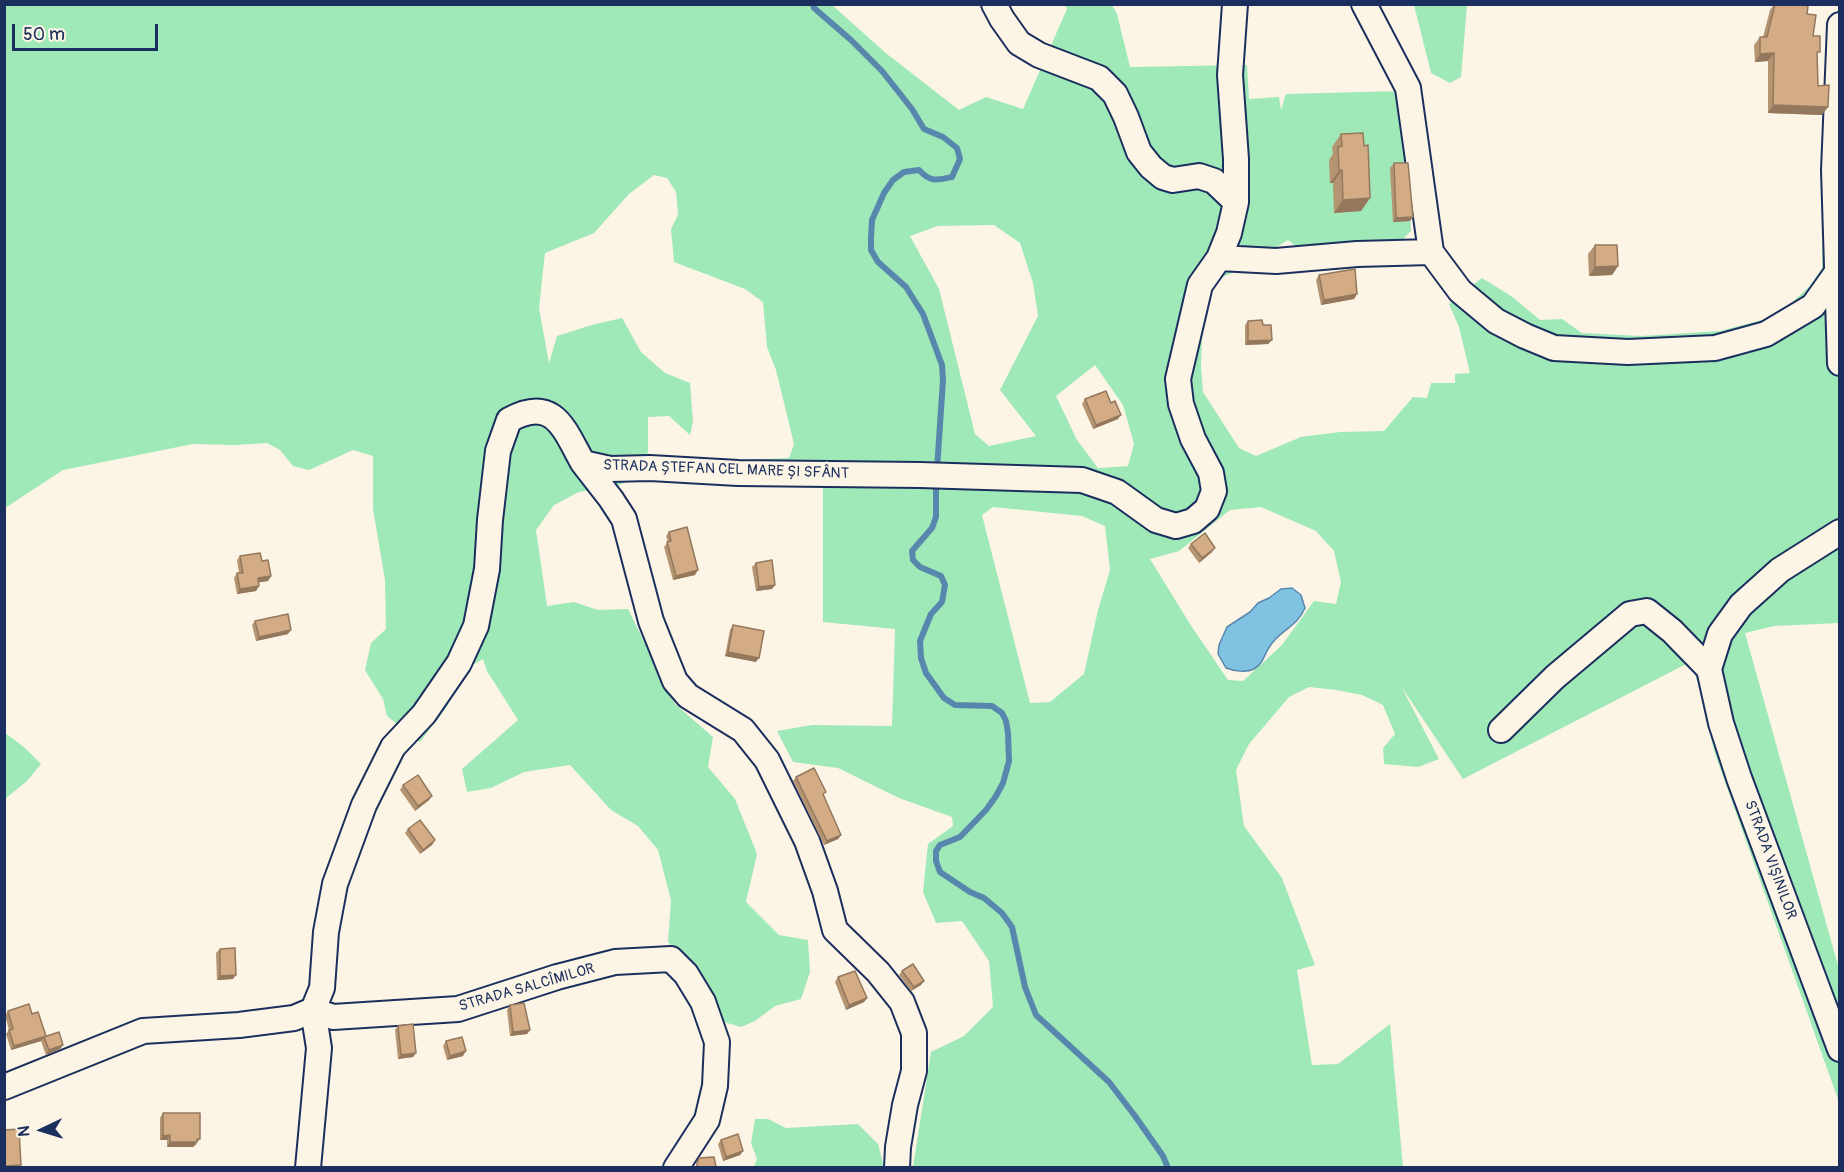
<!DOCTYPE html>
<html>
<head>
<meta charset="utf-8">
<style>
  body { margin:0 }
  #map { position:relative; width:1844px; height:1172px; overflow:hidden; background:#fcf5e5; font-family:Pangolin,sans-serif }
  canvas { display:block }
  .frame { position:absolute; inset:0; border:6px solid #1b2f5e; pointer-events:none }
  .north { position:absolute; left:12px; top:1100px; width:60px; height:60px; -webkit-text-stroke:4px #fcf5e5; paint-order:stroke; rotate:266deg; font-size:16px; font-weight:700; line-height:24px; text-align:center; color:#1b2f5e }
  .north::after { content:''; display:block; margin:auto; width:21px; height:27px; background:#1b2f5e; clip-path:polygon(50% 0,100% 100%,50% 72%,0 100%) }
  .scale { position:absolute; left:12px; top:24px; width:146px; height:27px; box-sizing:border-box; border:3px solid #1b2f5e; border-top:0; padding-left:8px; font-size:18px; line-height:21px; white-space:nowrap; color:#1b2f5e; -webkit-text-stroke:4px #fcf5e5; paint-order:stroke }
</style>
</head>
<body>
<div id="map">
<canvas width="1844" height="1172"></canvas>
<div class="frame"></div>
<div class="north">N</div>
<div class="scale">50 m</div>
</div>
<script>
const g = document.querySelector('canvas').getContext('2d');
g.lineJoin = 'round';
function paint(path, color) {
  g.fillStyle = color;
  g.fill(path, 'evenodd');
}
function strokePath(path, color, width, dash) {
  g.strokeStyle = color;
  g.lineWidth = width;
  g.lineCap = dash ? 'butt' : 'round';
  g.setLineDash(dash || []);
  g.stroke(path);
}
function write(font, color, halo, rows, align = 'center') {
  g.font = font + ' Pangolin,sans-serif';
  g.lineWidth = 4.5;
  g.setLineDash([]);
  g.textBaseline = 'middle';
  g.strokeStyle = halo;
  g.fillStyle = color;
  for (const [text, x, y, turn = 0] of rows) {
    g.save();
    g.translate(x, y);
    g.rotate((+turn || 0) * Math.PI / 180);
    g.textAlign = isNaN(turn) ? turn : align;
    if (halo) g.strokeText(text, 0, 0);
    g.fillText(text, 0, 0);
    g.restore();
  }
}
paint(new Path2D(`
  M5,5H832L887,54L959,110L986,97L1023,109L1067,9L1065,5H1112L1117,14L1130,67L1247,65L1249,99L1279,97L1281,110L1286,94L1400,91L1408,167L1411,231L1398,244L1298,248L1288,240L1235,272L1212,281L1203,309L1201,366L1203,392L1239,448L1256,456L1301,437L1340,432L1384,431L1413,397L1427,398L1431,383H1455V374L1470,373L1459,327L1449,304L1482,278L1511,296L1540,320L1562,319L1582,333L1641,336L1720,331L1777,316L1810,286L1822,268L1824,169L1839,162V623L1774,626L1745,633L1839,969V1102L1714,751L1698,683L1690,662L1463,779L1401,686L1439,759L1418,767L1384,764L1383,748L1395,734L1383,705L1362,695L1336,690L1309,687L1289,697L1249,744L1236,770L1244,826L1282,878L1315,965L1297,970L1312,1065L1338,1064L1390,1024L1403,1167H913L931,1052L964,1036L993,1007L989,961L962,921L936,923L923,892L928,844L953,826L952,817L899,798L838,768L793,762L777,731L812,725L892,726L895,629L823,622V488L751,484L743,460L789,458L794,444L776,370L767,347L763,302L745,289L674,262L671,229L678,215L676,192L667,178L654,175L629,194L594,233L545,253L539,308L549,363L557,336L592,325L622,318L641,352L665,373L690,383L693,421L690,435L669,416L648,417V451L641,476L617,486L579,492L554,505L536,530L547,606L574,602L598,610L628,609L675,704L713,737L708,767L735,799L757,854L746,902L779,935L808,940L810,972L801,999L775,1006L755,1021L741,1027L724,1022L695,968L668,942L671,900L658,850L638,826L611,810L570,765L524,772L491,788L467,792L462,769L518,720L487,671L483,659L469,667L446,708L420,742L387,716L383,699L365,670L371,643L386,629L385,580L373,509V456L353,450L309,470L293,466L280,450L267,443L234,445L193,444L63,470L5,508ZM994,225L1020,243L1033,283L1038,316L1000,390L1036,436L989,446L975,434L939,289L910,236L938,226ZM1095,365L1123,405L1134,444L1128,466L1098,468L1077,440L1056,396ZM993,507L1082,516L1105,526L1110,570L1098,610L1084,674L1050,702L1030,703L982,515ZM1261,507L1316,531L1334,551L1341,582L1336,604L1314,601L1282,645L1243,681L1228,680L1190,624L1150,559L1179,551L1230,510Z
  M1414,5H1467L1461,77L1450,83L1431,73Z
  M4,732L25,748L41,764L27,781L5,799Z
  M755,1119H768L786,1128L858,1124L878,1144L884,1167H754L757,1159L751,1143Z`), '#9fe8b7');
const water = new Path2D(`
  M1292,588L1301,595L1305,608C1297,627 1280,630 1270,646C1264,654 1264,663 1254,669C1246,673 1234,671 1226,668L1218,654L1219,645L1227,627L1250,612L1258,603L1269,598L1281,589Z`);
paint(water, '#80c2e1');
strokePath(water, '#5887ad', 1.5);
strokePath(new Path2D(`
  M813,4L814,8L851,40L882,71L912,109L924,129L943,137L957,148L960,159L952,177C937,180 931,183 919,170L904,172L893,180L884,193L872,220L871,238V250L878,262L906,287L923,314L942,365L943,380L937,469
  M936,479V517L932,528L912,551L913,560L920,567L941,576L945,585L942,602L931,614L920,641L921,658L926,673L944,698L955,705L992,706L1002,713L1006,721L1008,733L1009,761L1003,783L996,796L986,810L960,837L940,845L936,851V861L940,872L970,892L984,898L1002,913L1012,927L1025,987L1036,1015L1109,1082L1135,1116L1163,1156L1168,1168`), '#5887ad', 6);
const minor = new Path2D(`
  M994,4L1002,19L1019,43L1039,55L1099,78L1115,94L1126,117L1139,152L1151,167L1163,177L1173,180L1199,176L1214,181L1236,202
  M1364,4L1408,88L1431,252L1460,291L1496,321L1525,336L1554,348L1628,352L1715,348L1766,334L1813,306L1840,268
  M1840,25L1834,170L1840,363
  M1219,258L1276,261L1357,254L1431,252
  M583,463L611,499L624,519L651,621L675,681L688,696L743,730L767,760L807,841L825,891L835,930L878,972L902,1002L914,1033V1071L905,1105L898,1147L897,1168
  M1840,532L1780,570L1741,605L1720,634L1709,669L1721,723L1739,778L1840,1049
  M1501,730L1555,677L1630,614L1647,611L1672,631L1709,669
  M313,1010L333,1017L458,1009L557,977L615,962L671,959L686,974L703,1002L717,1042L715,1086L707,1120L676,1168
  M4,1087L143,1031L239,1025L294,1018L313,1010L322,988L326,932L335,884L364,805L393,747L424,714L459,663L476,626L487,569L490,520L498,451L509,420C554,395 564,429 583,463L610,469L650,468L738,473L920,475L1082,480L1117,492L1156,520L1176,526L1193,521L1207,509L1214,491L1211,473L1193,439L1181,404L1178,379L1200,285L1219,258L1229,233L1236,202V159L1230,75L1235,4
  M308,1168L319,1048L313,1010`);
strokePath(minor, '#1b2f5e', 28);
strokePath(minor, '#fcf5e5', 24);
paint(new Path2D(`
  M1774,4H1797L1807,14L1813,36L1817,57L1818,86L1822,115L1768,113V61L1755,62L1754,45L1760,37H1763L1770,10Z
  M1341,134L1364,146L1370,198L1361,211L1334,213L1333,183H1330L1329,160L1333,154L1332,147Z
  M1394,163L1413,217L1410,221L1393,222L1390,168Z
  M1595,245L1618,266L1612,275L1589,276L1588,254Z
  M1319,275L1357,294L1354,299L1321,305L1316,280Z
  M1248,321L1263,325L1272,340L1268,344L1245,345V325Z
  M1085,399L1118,419L1093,429L1082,404Z
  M669,532L695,575L673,580L664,547L668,542L666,536Z
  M1191,544L1212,552L1199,563L1188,548Z
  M240,556L271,576L268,581L258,582L259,586L256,591L237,594L234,578L237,573H239L237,560Z
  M756,563L775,585L772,589L756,591L752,567Z
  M255,621L288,634L256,641L252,625Z
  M733,625L756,662L725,656L730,630Z
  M796,777L823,796L841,835L838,839L824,845L793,781Z
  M403,785L432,796L429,800L415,811L400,790Z
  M408,829L435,840L432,845L420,854L405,833Z
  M220,949L233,979L217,980L216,953Z
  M902,971L921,985L911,991L899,975Z
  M838,977L867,998L864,1002L846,1010L835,982Z
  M510,1005L530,1030L527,1034L510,1036L507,1010Z
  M8,1011L32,1014L46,1036L63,1045L60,1049L46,1055L41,1041L11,1050L6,1034L9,1030L5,1015Z
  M398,1026L416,1053L413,1057L398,1059L395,1030Z
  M446,1041L463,1056L447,1060L443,1046Z
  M163,1113L197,1144L193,1147H167V1140H160V1118Z
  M721,1140L743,1151L740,1155L723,1161L718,1144Z`), '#b59472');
paint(new Path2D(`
  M1774,53L1768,61L1755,62L1760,54Z
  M1773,105L1828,107L1822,115L1768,113Z
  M1342,170L1333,183H1330L1339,171Z
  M1370,198L1361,211L1334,213L1343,200Z
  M1413,217L1410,221L1393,222L1396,218Z
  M1618,266L1612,275L1589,276L1595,267Z
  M1357,294L1354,299L1321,305L1324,300Z
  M1272,340L1268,344L1245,345L1248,341Z
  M1121,415L1118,419L1093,429L1096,425Z
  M1215,548L1212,552L1199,563L1202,558Z
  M698,570L695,575L673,580L676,576Z
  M271,576L268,581L255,583L258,578Z
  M775,585L772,589L756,591L759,587Z
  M259,586L256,591L237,594L240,589Z
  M291,630L288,634L256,641L259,637Z
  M728,652L759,658L756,662L725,656Z
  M432,796L429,800L415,811L418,806Z
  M841,835L838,839L824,845L827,841Z
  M435,840L432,845L420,854L423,850Z
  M236,975L233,979L217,980L220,976Z
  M924,981L921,985L911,991L914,987Z
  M867,998L864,1002L846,1010L849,1005Z
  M530,1030L527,1034L510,1036L513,1032Z
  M44,1037L41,1041L11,1050L14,1046Z
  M63,1045L60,1049L46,1055L49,1050Z
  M466,1051L463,1056L447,1060L450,1056Z
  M416,1053L413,1057L398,1059L401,1055Z
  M170,1135L167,1140H160L163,1136Z
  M200,1139L193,1147H167L170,1142Z
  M743,1151L740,1155L723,1161L726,1157Z
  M21,1165L20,1167H4V1166Z`), '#94785d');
const building = new Path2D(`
  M1775,4H1797L1808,6L1807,14L1816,15L1813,36H1820V52H1817L1818,86L1829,85L1828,107L1773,105L1774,53L1760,54V37H1767Z
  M1363,133L1364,146L1368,145L1370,198L1343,200L1342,170L1339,171L1338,147L1342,146L1341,134Z
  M1394,163H1408L1413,217L1396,218Z
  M1595,245H1617L1618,266L1595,267Z
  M1355,269L1357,294L1324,300L1319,275Z
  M1262,320L1263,325H1271L1272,340L1248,341V321Z
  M1106,391L1111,403L1115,401L1121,415L1096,425L1085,399Z
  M687,527L698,570L676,576L667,542L671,541L669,532Z
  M1205,533L1215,548L1202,558L1191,544Z
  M260,553L262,561L268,560L271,576L258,578L259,586L240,589L237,573H243L240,556Z
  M772,560L775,585L759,587L756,563Z
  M288,614L291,630L259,637L255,621Z
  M733,625L764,631L759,658L728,652Z
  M814,768L826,792L823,794L841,835L827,841L796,777Z
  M418,775L432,796L418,806L403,785Z
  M420,820L435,840L423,850L408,829Z
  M235,948L236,975L220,976V949Z
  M913,964L924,981L914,987L902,971Z
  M855,971L867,998L849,1005L838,977Z
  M524,1003L530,1030L513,1032L510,1005Z
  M29,1004L32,1014L38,1012L46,1036L14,1046L9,1030L13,1029L8,1011Z
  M413,1024L416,1053L401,1055L398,1026Z
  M59,1032L63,1045L49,1050L44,1037Z
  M462,1037L466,1051L450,1056L446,1041Z
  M163,1113H200V1139H197V1142H170V1135L163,1136Z
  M19,1129L21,1165L4,1166V1130Z
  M738,1134L743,1151L726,1157L721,1140Z
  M714,1157L716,1167H697V1163L699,1158Z`);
paint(building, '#d3ac85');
strokePath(building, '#94785d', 1.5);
write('15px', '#1b2f5e', '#fcf5e5', [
  ["STRADA ȘTEFAN CEL MARE ȘI SFÂNT",726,470,2],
  ["STRADA VIȘINILOR",1770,860,70],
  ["STRADA SALCÎMILOR",527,988,-16]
]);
</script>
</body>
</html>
